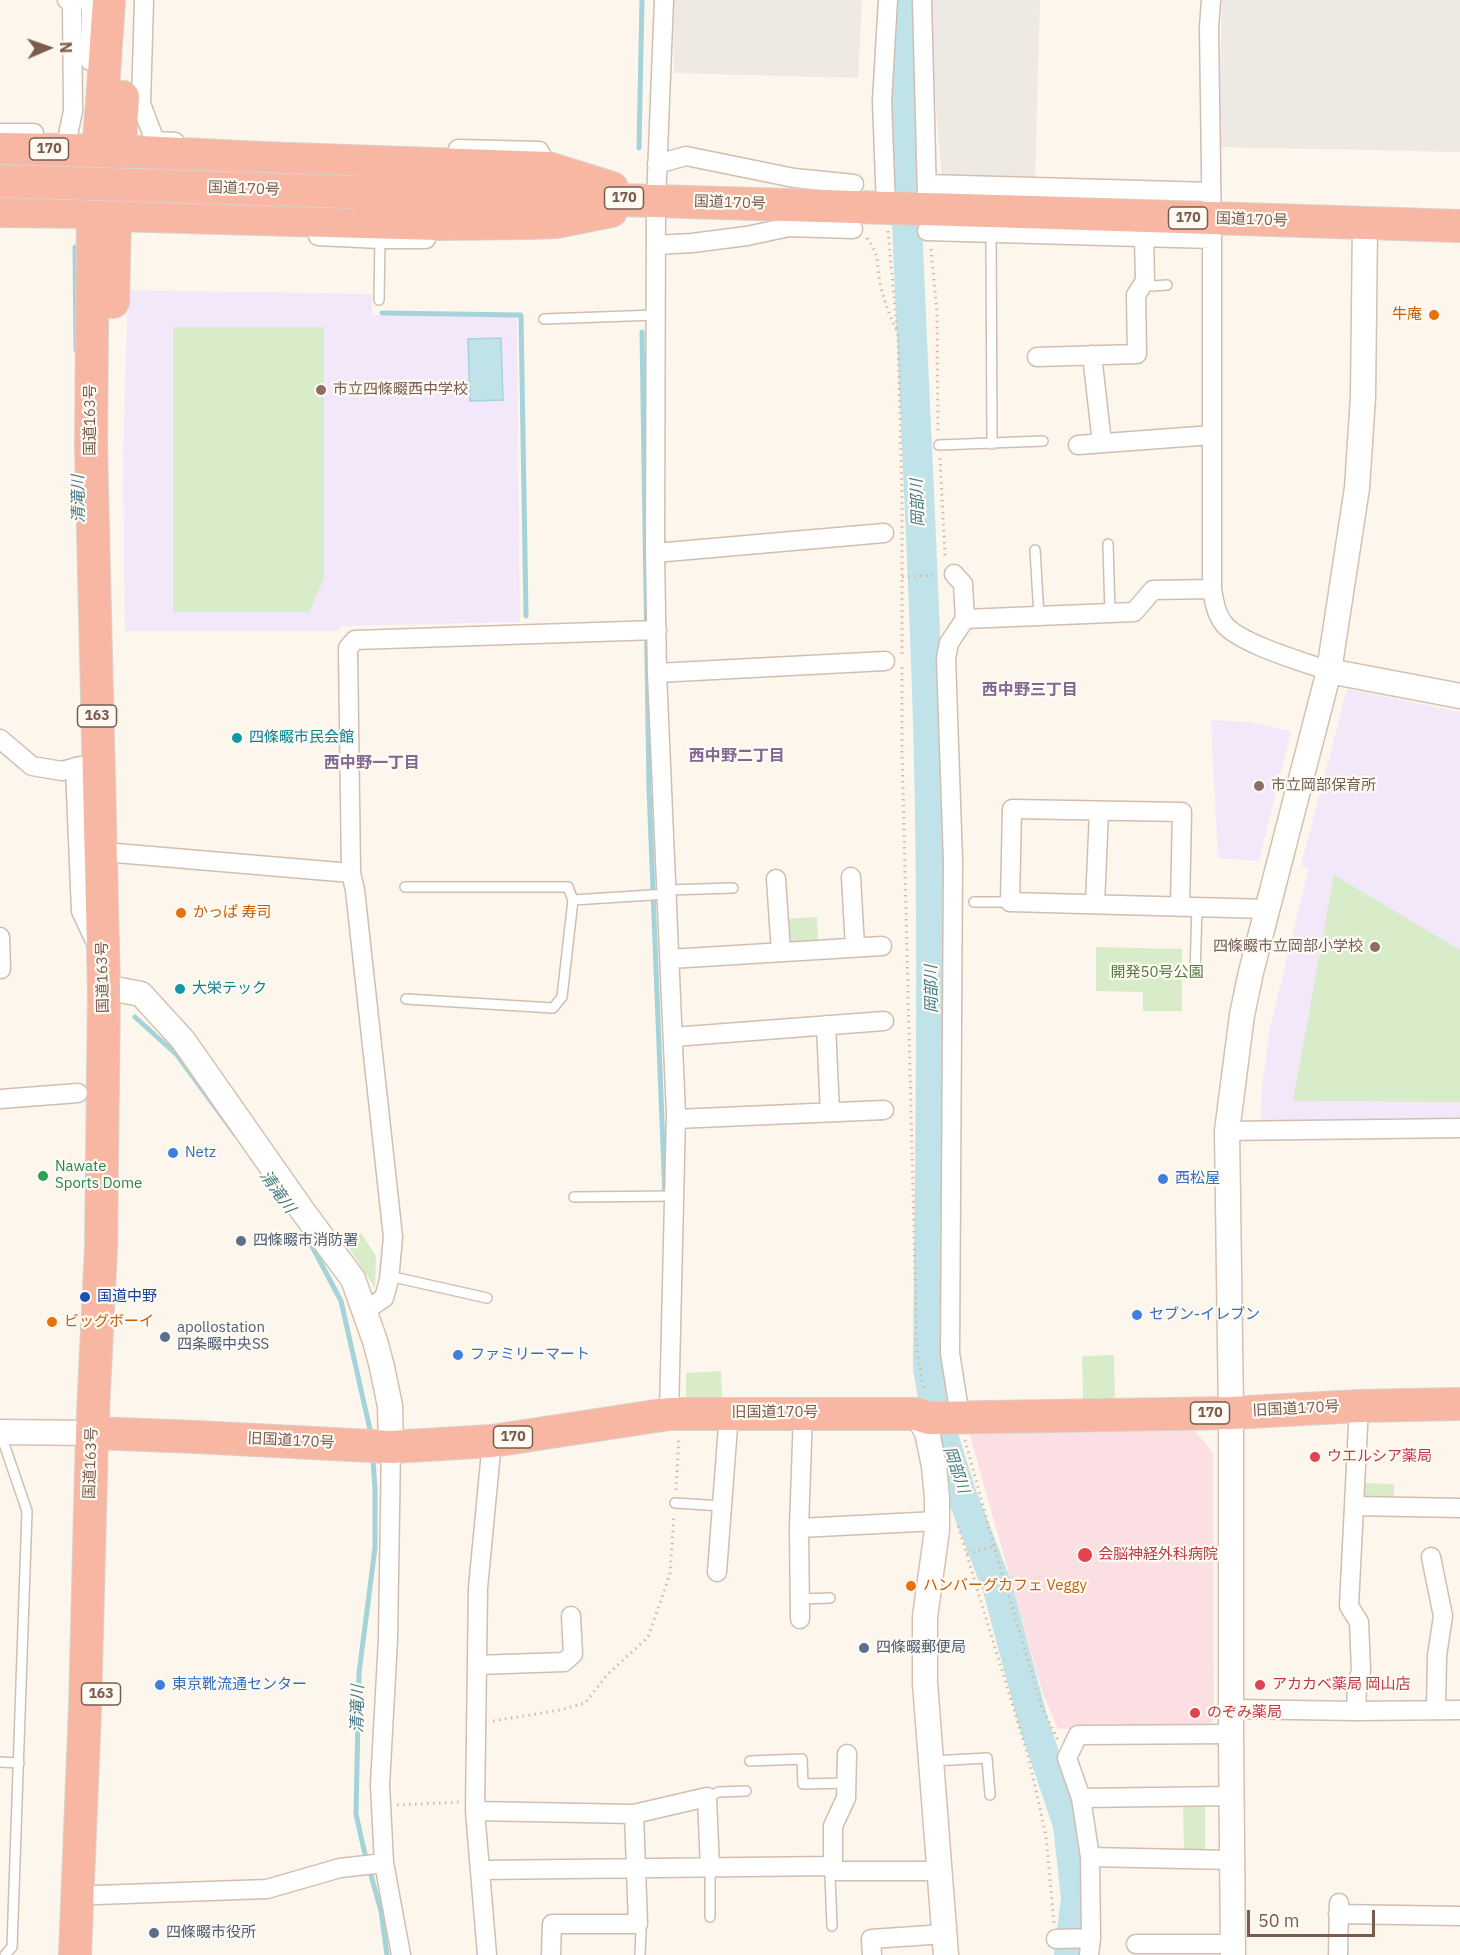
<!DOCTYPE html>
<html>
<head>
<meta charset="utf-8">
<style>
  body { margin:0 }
  #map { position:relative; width:1460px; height:1955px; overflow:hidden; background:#fdf6ec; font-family:"IBM Plex Sans",sans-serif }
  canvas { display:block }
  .north { position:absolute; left:18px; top:18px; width:60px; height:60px; -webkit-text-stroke:4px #fffaf3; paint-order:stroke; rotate:88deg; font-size:16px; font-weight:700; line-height:24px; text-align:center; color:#7a5c4d }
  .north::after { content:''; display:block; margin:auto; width:21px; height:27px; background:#7a5c4d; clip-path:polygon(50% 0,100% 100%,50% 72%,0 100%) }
  .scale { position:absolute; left:1247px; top:1910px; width:128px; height:27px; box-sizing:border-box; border:3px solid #7a5c4d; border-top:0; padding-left:8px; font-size:18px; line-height:21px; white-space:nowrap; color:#7a5c4d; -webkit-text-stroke:4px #fffaf3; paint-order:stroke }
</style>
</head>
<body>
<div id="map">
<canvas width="1460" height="1955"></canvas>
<div class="north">N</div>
<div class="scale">50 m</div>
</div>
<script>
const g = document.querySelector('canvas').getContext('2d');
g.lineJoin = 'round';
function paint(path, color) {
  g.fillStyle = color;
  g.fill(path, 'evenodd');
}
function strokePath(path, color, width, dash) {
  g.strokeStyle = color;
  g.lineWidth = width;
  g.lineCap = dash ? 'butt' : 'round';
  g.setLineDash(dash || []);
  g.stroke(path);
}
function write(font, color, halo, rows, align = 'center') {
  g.font = font + ' "IBM Plex Sans","Noto Sans JP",sans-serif';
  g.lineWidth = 4.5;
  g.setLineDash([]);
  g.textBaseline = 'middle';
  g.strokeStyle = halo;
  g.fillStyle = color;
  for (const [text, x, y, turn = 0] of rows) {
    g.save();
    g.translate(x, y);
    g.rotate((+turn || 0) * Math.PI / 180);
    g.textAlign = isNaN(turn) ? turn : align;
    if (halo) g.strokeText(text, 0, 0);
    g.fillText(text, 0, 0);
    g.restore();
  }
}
paint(new Path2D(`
  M673,0H862L858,78L674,73Z
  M931,0H1040L1035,181L942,178L929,31Z
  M1222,0H1460V152L1218,147Z`), '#efe9e4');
paint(new Path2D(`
  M128,290L372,294V315L517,317L520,622L342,626L337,631H125L123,462Z
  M1347,689L1460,712V1120L1266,1121L1261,1118L1262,1087L1270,1027L1309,868L1301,865Z
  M1211,720L1248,722L1291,731L1259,861L1218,858Z`), '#f3e8fa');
paint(new Path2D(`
  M1195,1431L1213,1453L1214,1719L1206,1726L1058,1729L1043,1694L969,1432Z`), '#fbdfe3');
paint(new Path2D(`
  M173,327H324V578L309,612H173Z
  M1334,875L1460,950V1102L1293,1101Z
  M817,917L818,942L788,944L786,919Z
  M1096,947L1182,949V1011H1143V992L1096,991Z
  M361,1233L376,1256L375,1288L346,1243Z
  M1114,1355L1115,1400H1083L1082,1356Z
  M721,1371L722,1401L694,1403L686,1397V1373Z
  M1361,1483L1394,1484V1501L1361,1497Z
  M1183,1805H1205V1853H1184Z`), '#d8ecc9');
const water = new Path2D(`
  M501,338L503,400L470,401L468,339Z`);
paint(water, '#bfe3e8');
strokePath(water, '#a5d3da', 1.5);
strokePath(new Path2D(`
  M639,148L642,0
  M75,247L76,350
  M382,313L521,315L526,616
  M642,332L649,789L665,1198
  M135,1017L177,1055L235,1134
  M306,1235L341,1301L371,1434
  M373,1461L375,1488V1548L359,1673L356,1814L364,1850L381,1911L387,1955`), '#a5d3da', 5);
strokePath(new Path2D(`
  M901,0C904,241 921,481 928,722C934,937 930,1153 928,1368L936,1413L961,1493L997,1586L1034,1724L1068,1825L1076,1898L1069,1955`), '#bfe3e8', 30);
const lane = new Path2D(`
  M991,233L992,444
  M1145,281L1152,286L1167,285
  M379,300L380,239
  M544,319L656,315
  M939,445L1043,441
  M1108,544L1110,613
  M1035,550L1039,616
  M405,887H568L573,900L562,997L553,1008L406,999
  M667,890L733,888
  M573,900L667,894
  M974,902H1010
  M1195,974L1197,907
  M574,1197L676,1196
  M389,1276L487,1298
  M1,1435L27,1511L12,1947L5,1955
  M675,1503L722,1506
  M800,1599L830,1598
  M750,1761L802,1759L803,1784L846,1783
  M933,1761L987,1758L990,1795
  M0,1762L19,1763
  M707,1797L719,1792L746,1791
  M710,1868V1917
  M638,1924L641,1931L640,1955
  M832,1926L830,1876L833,1871`);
const street = new Path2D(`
  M89,0L91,11L90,61
  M144,0L141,104L155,141L175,142
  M664,0L656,201L655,553L657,673L676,1115L669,1414
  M922,0L927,196
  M1211,0L1209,28L1212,239V589C1214,601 1216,614 1224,624C1240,644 1304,662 1329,671
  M0,133H34
  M65,149L73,111L72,3L67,0
  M458,149L539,151L548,168
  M657,164L686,156L794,178L854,184
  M927,184L1211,192
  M886,207L882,101L888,0
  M927,231L1212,239
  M318,236L380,239H426
  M656,245L692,243L747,236L789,227L853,229
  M1092,355L1102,443
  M1037,357L1137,354L1136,295L1145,281L1144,237
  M1078,445L1212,435
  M655,553L884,533
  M954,574L963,584L965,619L1134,612L1153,590L1212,589
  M657,673L885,661
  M0,739L32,766L62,771L85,765
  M75,767L81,911L97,945
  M116,853L351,873
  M851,877L855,947
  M776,879L781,952
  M1095,904L1099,811
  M1180,907L1182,812L1012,809L1010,902L1267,909
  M0,937L1,969
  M670,959L882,946
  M826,1025L830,1112
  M673,1037L884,1021
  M0,1099L78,1093
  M676,1119L884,1110
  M1227,1131L1460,1128
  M364,1311L384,1298L389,1280L393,1237L355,890L351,873L348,648L355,640L657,630
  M960,1416L950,1353L953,861L946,658L949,643L965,619
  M391,1447L388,1639L380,1785L384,1863L401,1955
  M1354,1506L1460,1508
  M799,1528L937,1521
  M1431,1557L1443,1616L1437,1656L1436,1710
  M717,1572L729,1413
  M800,1619L799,1528L803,1413
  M477,1665L564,1662L573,1654L571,1616
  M1231,1709L1356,1711L1460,1710
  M1356,1711L1357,1687L1361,1670L1359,1622L1349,1606L1359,1406
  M847,1754L846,1798L833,1826V1871H940
  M1081,1798L1231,1796
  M475,1811L634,1814L707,1797L710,1868
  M1090,1857L1232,1860
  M480,1870L833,1866
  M96,1895L267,1889L340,1868L384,1863
  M1338,1914L1460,1916
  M1056,1939L1091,1938
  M1136,1944H1233
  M487,1955L475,1811L478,1588L492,1441
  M551,1955L552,1924H638L634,1814
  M872,1955L871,1939L945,1934
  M1089,1955L1091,1938L1090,1857L1081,1798L1067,1758L1078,1735L1231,1734
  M1338,1955L1339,1903`);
const secondary = new Path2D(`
  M1329,671L1460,696
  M104,990H120L141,994L183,1040L302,1210L353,1279L375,1341L382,1367L390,1406L391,1447
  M916,1414L927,1432L934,1466L937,1497V1530L925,1617V1683L946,1955
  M0,1432L92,1433
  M1233,1955L1231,1734V1413L1227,1131L1242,1015L1251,972L1329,671L1357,488L1363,397L1365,223`);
const highway = new Path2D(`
  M0,149L120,151L261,158L548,168L612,188
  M356,192C724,201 1092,215 1460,226
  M0,211L93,212L115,215L437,224L528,223L556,222L611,211
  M113,302L115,215L123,97
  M92,1433L197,1437L391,1447L492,1441L669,1414H916L929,1418L1231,1413L1359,1406L1460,1404
  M75,1955L85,1708L92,1433L101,1248L104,990L91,446L93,212L102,103L109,0`);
strokePath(lane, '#d1beb0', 12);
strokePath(street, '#d1beb0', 21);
strokePath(secondary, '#d6c0b0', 27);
strokePath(highway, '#dad1cd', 34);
strokePath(new Path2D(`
  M888,231L897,329
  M867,238C881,258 876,262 880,283C884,301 890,317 898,334L902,496V654
  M931,249L937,312L938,434
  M940,458L945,555L947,559
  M902,577L937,575
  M902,667V750L917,1351L924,1391
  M965,1440L994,1546L1042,1708L1058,1740
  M676,1490L679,1436
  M958,1526L1029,1759L1046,1836L1054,1923
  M967,1554L994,1546
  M493,1721L560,1710L585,1703L608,1674L648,1637L670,1574L674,1514
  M397,1805L459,1802`), '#d9b8a5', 3, [1.5, 4.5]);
strokePath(lane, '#fff', 9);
strokePath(street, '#fff', 18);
strokePath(secondary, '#fff', 24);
strokePath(highway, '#f7b7a3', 32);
const highwayBridge = new Path2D(`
  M0,181L356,192`);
strokePath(highwayBridge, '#dad1cd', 34, []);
strokePath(highwayBridge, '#f7b7a3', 32);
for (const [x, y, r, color] of [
  [1434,315,6,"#e8710a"],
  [321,390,6,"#8d6e63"],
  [237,738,6,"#0f9aa8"],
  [1259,786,6,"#8d6e63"],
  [181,913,6,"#e8710a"],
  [1375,947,6,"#8d6e63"],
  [180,989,6,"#0f9aa8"],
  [173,1153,6,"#3f7fe0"],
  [43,1176,6,"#2e9e5b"],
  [1163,1179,6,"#3f7fe0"],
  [241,1241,6,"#5c6f8a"],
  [85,1297,6,"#1a4fb4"],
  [1137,1315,6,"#3f7fe0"],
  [52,1322,6,"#e8710a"],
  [165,1337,6,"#5c6f8a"],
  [458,1355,6,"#3f7fe0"],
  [1315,1457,6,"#e0444e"],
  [1085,1555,8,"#e0444e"],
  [911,1586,6,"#e8710a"],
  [864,1648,6,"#5c6f8a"],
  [160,1685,6,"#3f7fe0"],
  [1260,1685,6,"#e0444e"],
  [1195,1713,6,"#e0444e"],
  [154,1933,6,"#5c6f8a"]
]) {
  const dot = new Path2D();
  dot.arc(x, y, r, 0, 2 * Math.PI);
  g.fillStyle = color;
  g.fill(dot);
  strokePath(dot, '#fffaf3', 2);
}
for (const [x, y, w] of [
  [49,149,39],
  [624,198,39],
  [1188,218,39],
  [97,716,39],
  [1210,1413,39],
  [513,1437,39],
  [101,1694,39]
]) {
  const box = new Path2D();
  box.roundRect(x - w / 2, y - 11, w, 22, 4.5);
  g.fillStyle = '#fffaf3';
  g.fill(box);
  strokePath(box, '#7a5c4d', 1.5);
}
write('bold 14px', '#7a5c4d', null, [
  ["170",49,149],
  ["170",624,198],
  ["170",1188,218],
  ["163",97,716],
  ["170",1210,1413],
  ["170",513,1437],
  ["163",101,1694]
]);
write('15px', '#7a5c4d', '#fffaf3', [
  ["国道170号",244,189,2],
  ["国道170号",730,203,2],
  ["国道170号",1252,220,2],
  ["国道163号",91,420,-90],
  ["国道163号",103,977,-91],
  ["旧国道170号",1296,1409,-3],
  ["旧国道170号",775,1413],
  ["旧国道170号",291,1441,3],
  ["国道163号",91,1463,-88]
]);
write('15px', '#c56008', '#fffaf3', [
  ["牛庵",1422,315,"right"],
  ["かっぱ 寿司",193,913],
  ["ビッグボーイ",64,1322],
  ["ハンバーグカフェ Veggy",923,1586]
], 'left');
write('15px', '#785e54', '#fffaf3', [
  ["市立四條畷西中学校",333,390],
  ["市立岡部保育所",1271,786],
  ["四條畷市立岡部小学校",1363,947,"right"]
], 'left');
write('15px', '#0d838f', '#fffaf3', [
  ["四條畷市民会館",249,738],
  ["大栄テック",192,989]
], 'left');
write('15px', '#537a41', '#fffaf3', [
  ["開発50号公園",1157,973]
]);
write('15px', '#366cbe', '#fffaf3', [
  ["Netz",185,1153],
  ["西松屋",1175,1179],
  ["セブン-イレブン",1149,1315],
  ["ファミリーマート",470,1355],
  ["東京靴流通センター",172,1685]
], 'left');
write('15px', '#27864d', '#fffaf3', [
  ["Nawate",55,1167],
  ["Sports Dome",55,1184]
], 'left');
write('15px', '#4e5e75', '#fffaf3', [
  ["四條畷市消防署",253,1241],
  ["apollostation",177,1328],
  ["四条畷中央SS",177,1345],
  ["四條畷郵便局",876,1648],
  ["四條畷市役所",166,1933]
], 'left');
write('15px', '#164399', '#fffaf3', [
  ["国道中野",97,1297]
], 'left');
write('15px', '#be3a42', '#fffaf3', [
  ["ウエルシア薬局",1327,1457],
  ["会脳神経外科病院",1098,1555],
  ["アカカベ薬局 岡山店",1272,1685],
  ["のぞみ薬局",1207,1713]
], 'left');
write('italic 16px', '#437c86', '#fffaf3', [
  ["清滝川",79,499,-91],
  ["岡部川",918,503,-92],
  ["岡部川",932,989,-91],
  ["清滝川",277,1192,54],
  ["岡部川",956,1470,71],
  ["清滝川",358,1709,-89]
]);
write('bold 16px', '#846695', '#fffaf3', [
  ["西中野三丁目",1030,690],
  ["西中野二丁目",737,756],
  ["西中野一丁目",372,763]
]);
</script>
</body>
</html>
